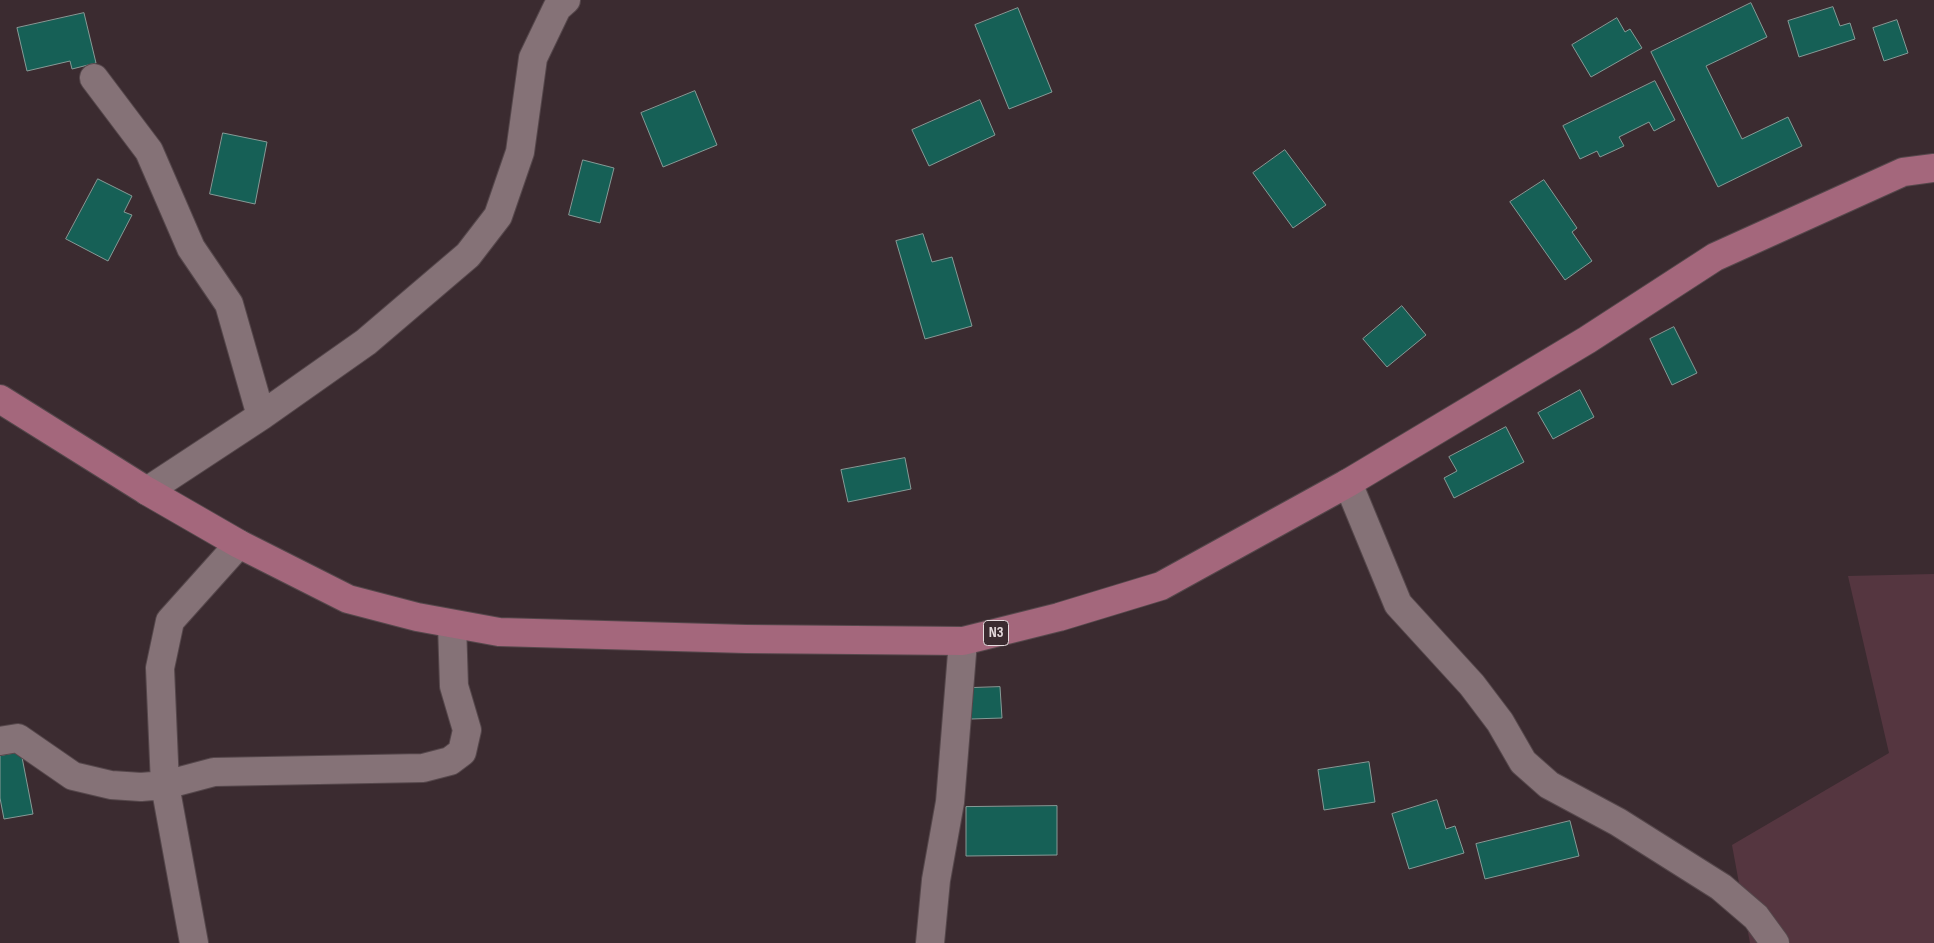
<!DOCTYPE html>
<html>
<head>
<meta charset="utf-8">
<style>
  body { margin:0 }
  canvas { display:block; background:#3b2b30 }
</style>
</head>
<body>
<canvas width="1934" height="943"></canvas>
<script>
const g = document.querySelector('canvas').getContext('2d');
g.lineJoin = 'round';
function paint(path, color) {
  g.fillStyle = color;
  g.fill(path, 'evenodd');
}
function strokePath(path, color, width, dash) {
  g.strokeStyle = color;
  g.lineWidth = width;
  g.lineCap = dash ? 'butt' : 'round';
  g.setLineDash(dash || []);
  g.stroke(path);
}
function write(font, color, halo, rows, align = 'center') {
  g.font = font + ' "Sofia Sans Condensed",sans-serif';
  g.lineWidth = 4.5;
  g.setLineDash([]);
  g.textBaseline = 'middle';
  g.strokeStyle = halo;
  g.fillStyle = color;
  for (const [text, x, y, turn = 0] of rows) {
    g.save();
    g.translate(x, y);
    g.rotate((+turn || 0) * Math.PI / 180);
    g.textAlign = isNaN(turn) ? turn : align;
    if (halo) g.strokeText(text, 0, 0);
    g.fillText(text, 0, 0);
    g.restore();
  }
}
paint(new Path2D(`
  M1934,574V943H1750L1732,845L1889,753L1848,576Z`), '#553640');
const building = new Path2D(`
  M1751,3L1767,37L1706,66L1742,139L1788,117L1802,146L1718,187L1651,52Z
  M1833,7L1840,26L1850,23L1855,39L1799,57L1788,21Z
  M1018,8L1052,92L1009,109L975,25Z
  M84,13L96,63L72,69L70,61L27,71L17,28Z
  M1617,18L1625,32L1630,29L1642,48L1591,77L1572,45Z
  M1897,20L1908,53L1884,61L1873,28Z
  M1655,81L1675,120L1654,131L1649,122L1619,137L1624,146L1600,157L1597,151L1580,159L1563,126Z
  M695,91L717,145L663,167L641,113Z
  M980,100L995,135L929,166L912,130Z
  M223,133L267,142L255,204L210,194Z
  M1285,150L1326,205L1293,228L1253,173Z
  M583,160L614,168L600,223L569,215Z
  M98,179L132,196L124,212L132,215L108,261L66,239Z
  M1544,180L1577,228L1572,232L1592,261L1565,280L1510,202Z
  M923,234L932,262L952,257L972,326L925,339L896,241Z
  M1402,306L1426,335L1387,367L1363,339Z
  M1674,327L1697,373L1672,385L1650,339Z
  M1580,390L1594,417L1553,439L1538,413Z
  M1506,427L1524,462L1454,498L1444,478L1457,471L1449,457Z
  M905,458L911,489L848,502L841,470Z
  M1000,687L1002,718L971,719L970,688Z
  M21,752L33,814L4,819L0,798V756Z
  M1369,762L1375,802L1324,810L1318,770Z
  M1437,800L1446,829L1455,826L1464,853L1409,869L1392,814Z
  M1057,806V855L966,856V807Z
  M1570,821L1579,856L1485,879L1476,844Z`);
paint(building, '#166056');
strokePath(building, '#859a96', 1);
const street = new Path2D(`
  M94,78L149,151L191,248L229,304L261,416
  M1348,483L1398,604L1472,685L1500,722L1523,762L1549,785L1618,822L1721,887L1756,917L1775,943
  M147,491L261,416L366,342L468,255L498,216L520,152L533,58L557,8L566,0
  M0,741L18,738L73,776L111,785L141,787L165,785L214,772L423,768L450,761L462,752L467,730L454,686L452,624
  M194,943L165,785L160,668L170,621L239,544
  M930,943L936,880L950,802L963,641`);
const primary = new Path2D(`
  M0,399L147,491L239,544L348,599L417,617L499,632L746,639L963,641L1059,617L1161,586L1348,483L1587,340L1715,257L1903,172L1934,168`);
strokePath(street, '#55474b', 30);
strokePath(primary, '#55474b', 30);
strokePath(street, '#857277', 28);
strokePath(primary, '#a4677c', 28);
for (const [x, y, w] of [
  [996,633,25]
]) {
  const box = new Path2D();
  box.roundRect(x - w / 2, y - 12.5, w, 25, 4);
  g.fillStyle = '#3b2b30';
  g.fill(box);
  strokePath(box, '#e5dadd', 1);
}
write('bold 15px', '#e5dadd', null, [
  ["N3",996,633]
]);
</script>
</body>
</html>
